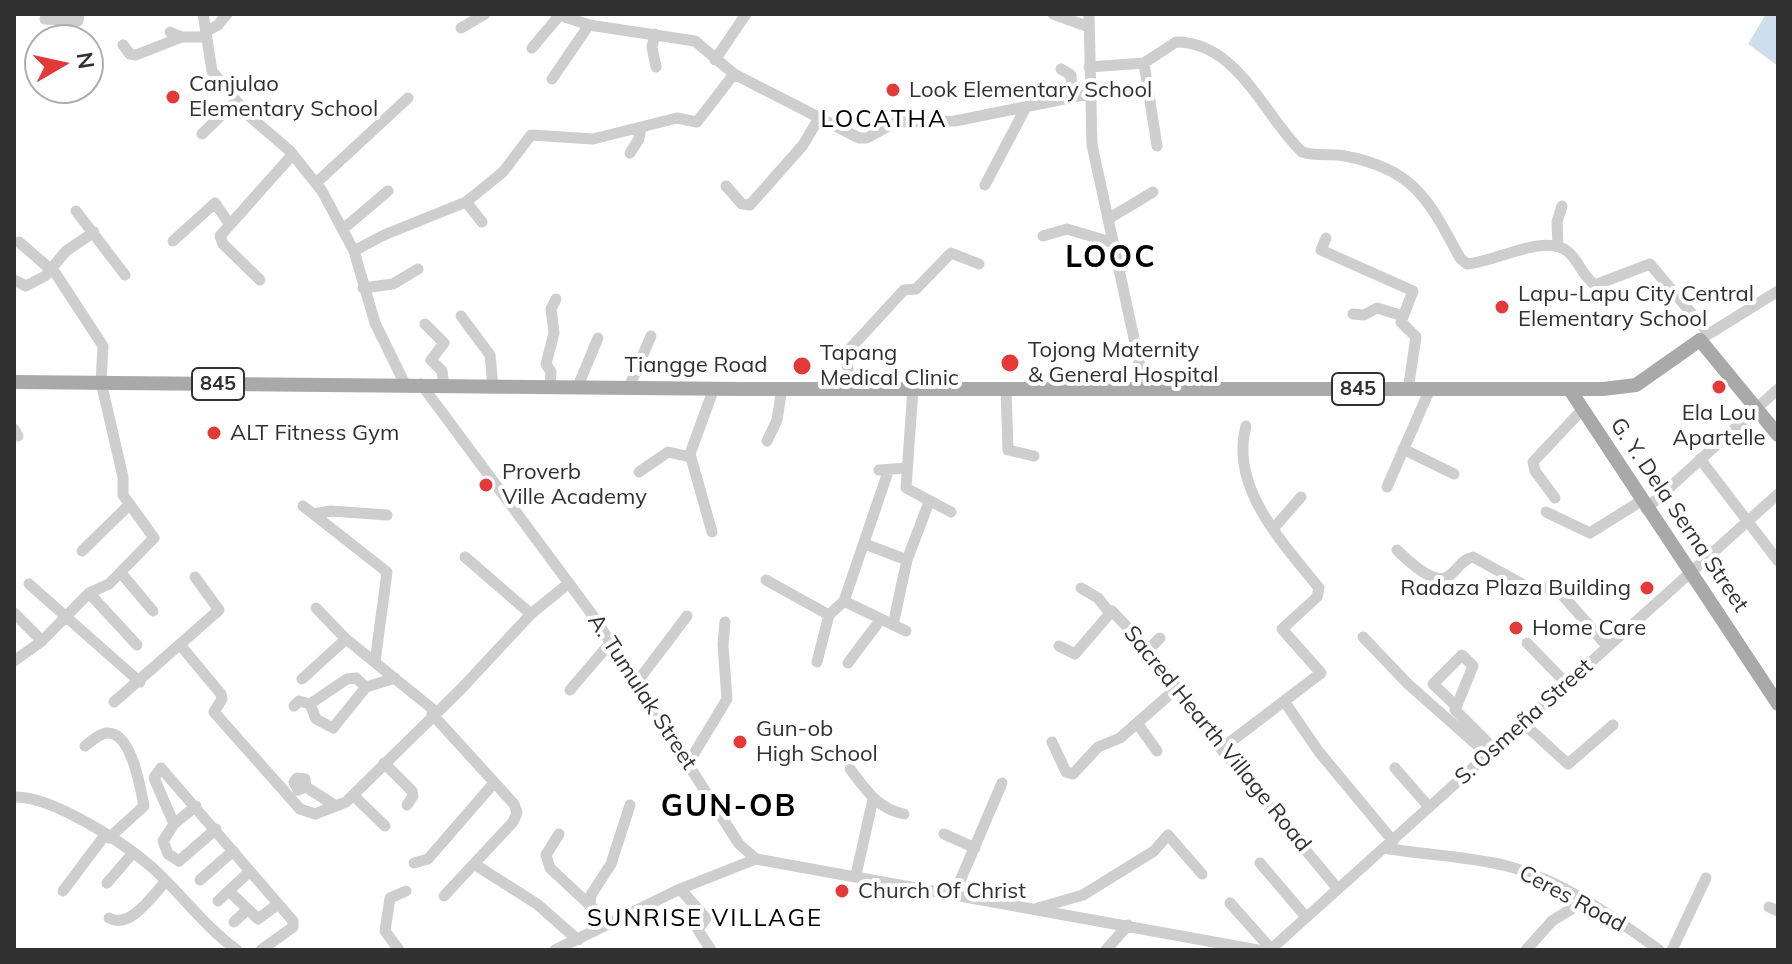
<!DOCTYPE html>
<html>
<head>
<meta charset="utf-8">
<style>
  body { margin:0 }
  #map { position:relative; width:1792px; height:964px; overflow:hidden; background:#fff; font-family:Mulish,sans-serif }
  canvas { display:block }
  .frame { position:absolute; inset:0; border:16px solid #313131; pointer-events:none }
  .north { position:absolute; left:24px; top:24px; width:80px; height:80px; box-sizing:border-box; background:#fff; border:2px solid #adadad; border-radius:50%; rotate:81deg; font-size:22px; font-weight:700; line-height:32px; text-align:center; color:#313131 }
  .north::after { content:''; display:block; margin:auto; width:28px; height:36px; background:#e33a39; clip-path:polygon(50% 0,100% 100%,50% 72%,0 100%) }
</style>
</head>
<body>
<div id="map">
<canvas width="1792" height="964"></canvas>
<div class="frame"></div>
<div class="north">N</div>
</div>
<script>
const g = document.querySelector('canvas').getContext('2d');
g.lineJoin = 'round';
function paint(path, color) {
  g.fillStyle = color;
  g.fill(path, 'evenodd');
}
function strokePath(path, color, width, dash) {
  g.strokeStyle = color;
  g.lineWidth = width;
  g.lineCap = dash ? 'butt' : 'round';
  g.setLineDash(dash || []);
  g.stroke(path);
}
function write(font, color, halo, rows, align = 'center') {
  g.font = font + ' Mulish,sans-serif';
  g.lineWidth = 8;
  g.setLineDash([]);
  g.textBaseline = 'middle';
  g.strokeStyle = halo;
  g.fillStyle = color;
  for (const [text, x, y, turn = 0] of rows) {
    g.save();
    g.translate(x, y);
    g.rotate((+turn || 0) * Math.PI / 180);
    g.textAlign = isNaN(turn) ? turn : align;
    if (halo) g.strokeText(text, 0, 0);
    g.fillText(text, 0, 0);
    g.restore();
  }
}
paint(new Path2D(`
  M1766,14H1778V66L1748,44Z`), '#cddeed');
strokePath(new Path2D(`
  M203,14L212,71L247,114L290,151L322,191L354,251L375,323L405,384
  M556,14L589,25L695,41L734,74L859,138H867L896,122L955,121L1089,94
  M1053,14L1089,27
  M1089,14L1092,145L1145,389
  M45,19L78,21L79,14
  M461,28L485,14
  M207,31L218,25L227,14
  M170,32L182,37H206
  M655,34L652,47L656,67
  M123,45L130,54L136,55L182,37
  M532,48L559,16
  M715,60L746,14
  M1144,63L1157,146
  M1089,67L1144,63L1176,42C1238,42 1264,116 1302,152C1316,157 1331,153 1345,156C1415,169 1429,201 1460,258L1467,264C1493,263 1544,233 1567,251C1579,260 1582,276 1595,285L1650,264L1709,334
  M1061,69L1071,75L1072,97
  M552,79L589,25
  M202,134L236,101
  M630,153L639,139L641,128
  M316,183L408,98
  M985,185L1026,107
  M726,186L742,204L750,205L803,145L819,118
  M466,202L482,222
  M76,211L125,275
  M1108,219L1153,192
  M343,229L388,191
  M1043,236L1067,229L1114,243
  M1326,238L1321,250L1413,291L1401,322L1416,337L1408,390
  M173,241L215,203L230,225
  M1558,246L1557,222L1562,206
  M354,251L384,235L466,202L503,172L531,135L593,139L677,118L697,122L734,74
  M14,280L26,286L45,276L66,251L94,232
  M260,280L223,244L220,236L293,154
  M363,288L393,284L418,269
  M1353,314L1364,315L1377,308L1403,316
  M461,316L490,355L493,386
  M425,324L444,343L431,360L442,371L444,386
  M1704,337L1778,291
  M421,384L594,617L739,844L756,859L1258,950
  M550,386L551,372L546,364L554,333L551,309L556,299
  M578,386L598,338
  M629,387L651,336
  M852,388L845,354L904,290L916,289L951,253L979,264
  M913,388L906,488L951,512
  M1006,389L1008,450L1034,456
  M14,429L18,436
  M767,441L777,420L782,388
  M1403,449L1454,474
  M1700,459L1778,561
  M879,470L907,468
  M639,472L668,452L690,457
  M1387,487L1430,389
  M1555,498L1535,471L1533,462L1582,410
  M303,506L387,572L375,662
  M1646,509L1778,389
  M1546,512L1590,533L1641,501
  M313,514L331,511L387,515
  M1273,529L1301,497
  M712,532L690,454L714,388
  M865,544L907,560
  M1397,550C1406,559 1433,585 1447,577C1458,571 1460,560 1473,557L1526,586L1557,589L1607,646
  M82,551L129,505
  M465,557L531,614
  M121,573L153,611
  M766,580L829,615
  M29,584L140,682
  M1081,588L1098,598L1109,612
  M89,593L137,645
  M844,601L906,631
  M316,608L346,639L435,711
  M14,613L42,641
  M893,625L907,560L929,502
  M1363,637L1408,684L1487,754
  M1527,643L1566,683
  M181,646L221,694L222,699L214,712L300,809L315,814L346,802L461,689L531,614L569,583
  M1059,646L1075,654L1112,611L1148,649L1221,749L1338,889
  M1148,650L1160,638
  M14,661L42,641L89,593L109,584L154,538L123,495V477L101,382L103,346L56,274L19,242
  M817,662L829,615L844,601L888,472
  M848,663L881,619
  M302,679L346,639
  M637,682L687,616
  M570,690L611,642
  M1284,701L1319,752L1393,841
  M114,702L219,610L195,577
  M310,704L347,679L356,678L366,687
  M1454,704L1433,684L1462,655L1473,666L1455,710L1493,748
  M294,706L299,701L310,704L316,719L333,728L366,687L395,678
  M432,714L514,804L517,813L513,822L444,896
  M1522,722L1568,764L1613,725
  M1137,723L1157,751
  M1052,742L1066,772L1073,774L1098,747L1120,738L1177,688
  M85,746C90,742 99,734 106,733C132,730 141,791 144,806L109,838
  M1221,749L1321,673L1282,629L1317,597L1319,588C1284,544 1229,488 1246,426
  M689,762L727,699L723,645L725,622
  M384,763L412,791L413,796L407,805
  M1395,768L1429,807
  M850,769C867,791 877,808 904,814
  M306,787L298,790L294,782L297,778L305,779L306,787L336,806
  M353,795L385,826
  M14,797C52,795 129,846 156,871C183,896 207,929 237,950
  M196,806L174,824L163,841L168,854L179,861L216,829
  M174,824L154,778L161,768L293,921V927L261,950
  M559,834L546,855L550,868L610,924
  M944,834L975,848
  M1384,848C1424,855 1468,856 1507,866C1562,880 1614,917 1659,950
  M414,863L428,859L493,784
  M1260,863L1306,917
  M474,864L537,904L578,940
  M856,875L873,799
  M200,880L233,851
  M107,883L132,854
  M680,889L706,918L698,930L711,950
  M63,891L105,835
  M229,891L258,919L278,904
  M954,895L1002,783
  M218,901L250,871
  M1230,903L1271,949
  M590,904L591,895L611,864L630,805
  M1769,907L1778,911
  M1038,908L1083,895L1154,851L1168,835L1202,874
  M109,918C130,930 153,895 166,881
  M234,922L247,910
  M399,950L385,931L390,898L406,891
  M555,950L680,889L756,859
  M1106,950L1128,925
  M1270,950L1778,494
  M1526,950L1552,921L1584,901
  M1672,950L1706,878`), '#cecece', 11);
strokePath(new Path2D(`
  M14,382L740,389H1603L1636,385L1700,340L1778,435
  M1570,390L1778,704`), '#a9a9a9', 14);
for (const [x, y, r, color] of [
  [893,90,8,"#e33a39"],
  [173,97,8,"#e33a39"],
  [1502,307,8,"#e33a39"],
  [1010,363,10,"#e33a39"],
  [802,366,10,"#e33a39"],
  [1719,387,8,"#e33a39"],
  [214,433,8,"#e33a39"],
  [486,485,8,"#e33a39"],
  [1647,588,8,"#e33a39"],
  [1516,628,8,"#e33a39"],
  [740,742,8,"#e33a39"],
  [842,891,8,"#e33a39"]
]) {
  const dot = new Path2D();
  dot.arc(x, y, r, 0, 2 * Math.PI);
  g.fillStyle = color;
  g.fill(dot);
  strokePath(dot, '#fff', 3);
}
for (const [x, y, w] of [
  [218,384,52],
  [1358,389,52]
]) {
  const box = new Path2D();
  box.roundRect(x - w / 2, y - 16, w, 32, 6);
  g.fillStyle = '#fff';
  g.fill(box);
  strokePath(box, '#313131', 2);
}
write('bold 20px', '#313131', null, [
  ["845",218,384],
  ["845",1358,389]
]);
write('22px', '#313131', '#fff', [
  ["Canjulao",189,84],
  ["Elementary School",189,109],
  ["Look Elementary School",909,90],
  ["Lapu-Lapu City Central",1518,294],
  ["Elementary School",1518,319],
  ["Tojong Maternity",1028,350],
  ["& General Hospital",1028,375],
  ["Tapang",820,353],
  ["Medical Clinic",820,378],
  ["Ela Lou",1719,413,"center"],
  ["Apartelle",1719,438,"center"],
  ["ALT Fitness Gym",230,433],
  ["Proverb",502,472],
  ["Ville Academy",502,497],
  ["Radaza Plaza Building",1631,588,"right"],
  ["Home Care",1532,628],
  ["Gun-ob",756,729],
  ["High School",756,754],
  ["Church Of Christ",858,891]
], 'left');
write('22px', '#313131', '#fff', [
  ["Tiangge Road",696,365],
  ["G. Y. Dela Serna Street",1679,515,56],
  ["A. Tumulak Street",642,692,57],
  ["S. Osmeña Street",1524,722,-42],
  ["Sacred Hearth Village Road",1217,739,51],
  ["Ceres Road",1572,899,28]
]);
g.letterSpacing = '2px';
write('24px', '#000', '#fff', [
  ["LOCATHA",884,120],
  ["SUNRISE VILLAGE",705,919]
]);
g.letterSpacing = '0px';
g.letterSpacing = '2px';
write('bold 30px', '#000', '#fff', [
  ["LOOC",1111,258],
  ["GUN-OB",729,807]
]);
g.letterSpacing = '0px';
</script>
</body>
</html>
